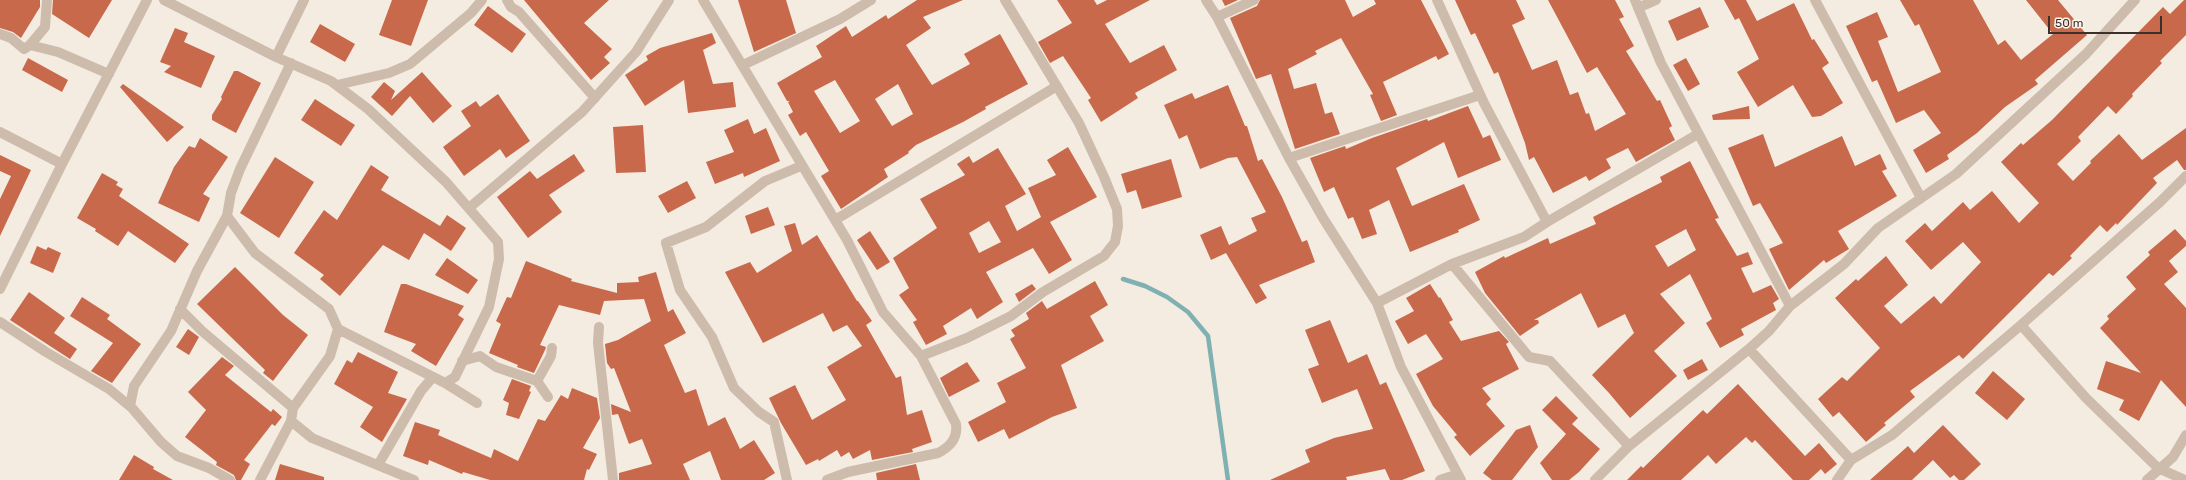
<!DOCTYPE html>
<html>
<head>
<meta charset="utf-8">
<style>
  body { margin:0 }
  #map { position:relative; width:2186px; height:480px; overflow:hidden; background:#f4ebe1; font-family:Rubik,sans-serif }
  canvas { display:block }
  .scale { position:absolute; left:2048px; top:16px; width:114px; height:18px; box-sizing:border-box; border:2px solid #3b302b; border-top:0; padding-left:5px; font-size:12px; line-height:14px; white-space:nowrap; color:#3b302b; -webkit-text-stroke:3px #fbf5ee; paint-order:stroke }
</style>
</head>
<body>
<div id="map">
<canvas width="2186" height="480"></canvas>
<div class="scale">50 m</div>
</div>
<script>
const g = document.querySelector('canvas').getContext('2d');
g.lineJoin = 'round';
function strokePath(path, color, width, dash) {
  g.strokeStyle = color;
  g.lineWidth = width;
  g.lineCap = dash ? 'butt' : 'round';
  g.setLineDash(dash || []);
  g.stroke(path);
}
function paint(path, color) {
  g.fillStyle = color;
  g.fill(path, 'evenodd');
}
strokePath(new Path2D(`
  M1123,279L1145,286L1167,297L1188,312L1208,336L1228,480`), '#7fb0b2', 4.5);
paint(new Path2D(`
  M0,0H40V7L21,38L13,32L0,28Z
  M53,0H112L89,38L52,14Z
  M392,0H428L411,46L379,35Z
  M524,0H609L584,23L612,49L604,57L610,63L591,80Z
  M738,0H786L796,33L754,52Z
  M917,0H963L923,17L931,28L906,45L932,85L970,64L964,54L1000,34L1028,84L985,107L986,109L963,122L916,145L908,152L909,153L884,169L888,177L841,209L821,176L829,171L806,132L800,136L788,115L793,112L788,102L790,101H787L777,83L822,57L816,46L846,26L852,37L886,15L888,19ZM835,80L860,121L840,133L814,91ZM898,84L913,114L892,126L875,99Z
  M1057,0H1094L1097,5L1107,0H1150L1105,24L1130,63L1164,45L1177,70L1135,93L1138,98L1101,122L1088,100L1091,98L1063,56L1050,63L1038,42L1072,23Z
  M1222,0H1238L1225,6Z
  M1260,0H1345L1353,17L1376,4L1374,0H1421L1449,54L1438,60L1436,56L1383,82L1397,115L1381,121L1370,95L1373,94L1341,38L1315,51L1317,54L1288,69L1294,89L1316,83L1325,114L1332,112L1340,134L1295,149L1271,74L1256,79L1230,18L1257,6Z
  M1455,0H1516L1525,19L1512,25L1532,70L1557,60L1570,95L1578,92L1586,114L1589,113L1595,131L1626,114L1597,67L1587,73L1548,0H1615L1624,17L1619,19L1634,46L1626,51L1657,101L1660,100L1672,126L1669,128L1675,140L1636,162L1628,148L1606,159L1611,168L1589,181L1586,176L1553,193L1534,157L1529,160L1525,143L1498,72L1494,74L1475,33L1471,35Z
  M1724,0H1746L1757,21L1794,3L1812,40L1814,39L1829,63L1822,68L1843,103L1821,116L1812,117L1793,85L1758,107L1737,72L1759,59L1739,18L1735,20Z
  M1900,0H1973L1998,45L2005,40L2021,60L2053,34L2026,0H2058L2087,35L2035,80L2038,84L2005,107L1977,133L1947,155L1949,159L1926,173L1913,150L1941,133L1924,110L1896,123L1877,80L1872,82L1846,26L1877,12L1888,37L1878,41L1898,92L1941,72L1919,24L1915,26Z
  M2184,0H2186V35L2160,61L2162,63L2132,94L2133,96L2116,114L2108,106L2078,137L2081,141L2057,164L2073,181L2091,163L2090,161L2119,134L2142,160L2186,128V170H2184L2177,160L2153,178L2157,183L2117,225L2116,223L2107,232L2100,225L2070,256L2072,258L2053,276L2049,273L1963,359L1959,355L1910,391L1915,397L1884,423L1886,425L1866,442L1839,412L1833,417L1818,399L1842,377L1847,381L1880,348L1835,298L1856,279L1858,281L1886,256L1908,285L1884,306L1901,324L1934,296L1941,304L1981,262L1963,242L1931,270L1905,241L1925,223L1932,231L1963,202L1970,210L1992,191L2019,223L2039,203L2001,162L2021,143L2023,145L2052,120L2163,7L2170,14Z
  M488,6L526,34L512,53L474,25Z
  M1700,7L1709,27L1677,41L1668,21Z
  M320,24L355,44L345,62L310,42Z
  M175,28L188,33L184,42L215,56L201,88L164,72L171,66L160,62Z
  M712,33L716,43L703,50L713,84L733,82L736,107L688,113L684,80L645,106L625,75L648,60L646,56L660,48Z
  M28,58L68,80L62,92L22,70Z
  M1686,58L1700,84L1688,91L1673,65Z
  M234,71H238L261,83L236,133L212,120V115L222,99L221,97Z
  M422,72L452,106L433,123L410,96L392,116L371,97L384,82L395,91L391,100Z
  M123,84L184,127L167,142L120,87Z
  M1228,85L1245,126H1247L1258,161L1262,159L1282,197L1302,242L1307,240L1315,262L1259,285L1267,298L1256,304L1226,253L1211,260L1200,235L1221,226L1229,245L1257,231L1251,218L1266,212L1237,157L1228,158L1200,169L1187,135L1179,139L1164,105L1192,93L1195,99Z
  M498,94L530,141L506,158L500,149L464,176L443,147L471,126L461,111L476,101L480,107Z
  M315,99L355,125L341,146L301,120Z
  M1468,106L1483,138L1490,135L1501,160L1458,178L1444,142L1396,168L1412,206L1464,184L1480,220L1458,230L1459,232L1410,252L1389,200L1369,210L1377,234L1362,239L1353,217L1348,219L1334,187L1324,192L1310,158L1345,146L1346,149L1372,138L1427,119L1428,121Z
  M1749,106L1750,119L1713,120L1712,115Z
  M748,119L754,134L766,128L780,161L744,177L743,173L715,184L706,162L734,152L724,130Z
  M643,125L646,172L616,173L613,127Z
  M1763,134L1775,167L1842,136L1855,166L1880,154L1887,169L1882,171L1897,196L1838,231L1849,249L1826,263L1824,260L1789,290L1769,249L1783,243L1760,203L1753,206L1728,148Z
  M200,138L228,157L203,194L210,198L199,222L158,203L174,167L189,146L195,148Z
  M1068,147L1097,197L1050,222L1072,260L1049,274L1033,248L986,272L1003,302L977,319L971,308L943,326L947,334L926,345L913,322L917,320L899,295L909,288L893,258L937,228L920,199L965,175L957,164L969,156L973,163L998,148L1026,194L1005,206L1017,231L1041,217L1028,188L1056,175L1047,160ZM989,221L1001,242L979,253L969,233Z
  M574,154L585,171L549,195L562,212L528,238L497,197L530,171L537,179Z
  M0,155L31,170L0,236V199L11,176L0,171Z
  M275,157L314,182L279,238L240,213Z
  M1171,159L1182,197L1142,209L1136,190L1127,193L1121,174Z
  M1690,161L1719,218L1715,219L1737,256L1748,252L1753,264L1741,268L1753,293L1771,285L1779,299L1773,303L1776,310L1741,329L1744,335L1720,348L1706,323L1712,319L1690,274L1660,294L1685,323L1654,351L1677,376L1630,418L1609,393L1592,375L1634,333L1625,314L1598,328L1581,293L1534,320H1538L1539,323L1520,336L1485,293L1475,272L1504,256L1505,258L1548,238L1550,244L1596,224L1593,217L1662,182L1660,177ZM1686,229L1696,250L1668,267L1655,246Z
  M371,165L389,177L381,190L440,226L447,215L466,228L451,251L424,233L409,260L383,245L340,296L320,279L324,275L294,253L324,210L337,220Z
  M102,173L118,182L116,185L123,189L119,196L189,244L175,263L128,231L118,246L95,231L96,229L77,218Z
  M687,181L696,198L668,213L658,196Z
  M768,207L775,225L751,234L745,216Z
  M795,223L802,245L817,235L857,301H858L872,321L866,325L896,378L901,376L907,415L922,410L932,442L912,449L913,452L872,460L870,450L853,459L849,452L841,457L837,450L819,461L818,459L806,465L781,423L769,398L795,385L812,420L846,400L827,367L862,346L847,325L833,332L823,313L763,343L725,272L750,262L757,273L792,251L784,226Z
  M2175,229L2186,241V246L2169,261L2178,272L2164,284L2186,308V407L2161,380L2139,421L2119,410L2124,400L2097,389L2106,361L2141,373L2100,328L2109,319L2107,316L2136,289L2126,277L2150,255L2148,252Z
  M870,231L890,262L877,270L857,240Z
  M37,246L46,250L48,247L61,253L53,273L30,263Z
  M447,258L478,280L468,294L435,275Z
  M526,261L572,279L571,281L617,293V283L639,282L638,277L656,272L668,312L673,309L686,333L664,345L685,393L696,389L708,426L725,417L740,449L754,440L775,473L764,480H721L710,451L683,464L690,480H619V473L652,464L642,439L629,444L618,414L612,415L611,404L631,412L614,368L611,369L607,363L605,344L618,340L651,321L644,299L604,301L600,315L559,305L540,345L546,347L545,350L534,373L517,367L518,365L489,353L501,324L496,321L507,297L511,298Z
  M235,267L283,315L308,335L273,381L263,373L265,370L197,304Z
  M1095,281L1108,305L1090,316L1104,341L1061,365L1077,408L1052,417L1009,439L1004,429L978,442L968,422L1006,402L997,383L1026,368L1010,339L1015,336L1011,330L1029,319L1026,313L1042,301L1047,309Z
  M401,284H406L464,306L458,315L464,319L436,366L411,351L416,344L384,332Z
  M1032,284L1036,289L1019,302L1015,294Z
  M1430,284L1439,298L1440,297L1453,320L1449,322L1461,341L1499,331L1509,342L1506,344L1519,369L1482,388L1491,399L1486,404L1505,426L1470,456L1454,437L1457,435L1433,406L1416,374L1443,359L1426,334L1408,344L1395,321L1414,311L1406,298Z
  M29,292L65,318L54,333L77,349L70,359L10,320Z
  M82,297L110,315L107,319L141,344L112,383L91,371L113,343L70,316Z
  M1330,320L1348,363L1367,354L1380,385L1386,382L1425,471L1402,480H1390L1385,469L1346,477L1347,480H1270L1310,462L1305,450L1334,438L1373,429L1357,389L1322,403L1308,369L1319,365L1305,330Z
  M188,329L199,337L189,355L176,347Z
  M358,352L398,372L388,393L407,399L382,442L360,427L373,407L334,384L347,360L352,363Z
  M222,357L234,366L225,375L271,412L273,409L282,417L275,426L272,424L244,460L250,464L241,480H236L234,475L216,465L217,462L185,437L206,410L188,392Z
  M1702,359L1708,370L1688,380L1683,370Z
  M967,362L980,381L949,397L940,378Z
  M1993,371L2025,399L2007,420L1975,393Z
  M512,379L531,386L529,391L531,392L519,419L506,415L509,403L503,400Z
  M1738,384L1805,456L1819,443L1837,464L1825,474L1821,469L1809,480H1793L1755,440L1752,443L1746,437L1716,464L1708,455L1681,480H1627L1641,466L1643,468L1703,410L1707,414Z
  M572,388L597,398L600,418L583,448L597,454L589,470L587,469L584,480H490L463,472L462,474L429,460L428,465L403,456L415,422L440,430L438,435L491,458L494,449L518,461L538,419L545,421L561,395L568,399Z
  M1556,396L1578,418L1572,424L1600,449L1579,472L1569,480H1552L1540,463L1566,434L1542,410Z
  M1530,425L1538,447L1512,480H1492L1483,473L1516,430Z
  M1943,425L1981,464L1964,480H1959L1954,475L1950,478L1933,460L1912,480H1870L1908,446L1914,453Z
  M134,455L154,467L153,469L173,480H119Z
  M280,464L324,477V480H275Z
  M916,464L920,480H877L876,473Z`), '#c8694b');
strokePath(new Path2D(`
  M164,0L276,57L331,81L368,109L446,182L498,242L499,259L489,307L455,377L445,383
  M507,0L511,7L519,12L595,98
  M703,0L847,240L883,312L921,356L956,424C958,438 950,447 938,453L848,472L827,480
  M1206,0L1217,17L1289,158
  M1437,0L1484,103L1547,222
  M1635,0L1661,63L1790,306
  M1815,0L1921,198
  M1638,8L1656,0
  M1217,17L1254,0
  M0,34L11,38L24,49L30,45L58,52L109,74
  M30,45L45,27L47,0
  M276,57L304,0
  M743,65L840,19L871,0
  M337,85L389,73L410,64L471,13L482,0
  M0,132L62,164
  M469,208L582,112L636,52L669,0
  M227,216L255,253L329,309L338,329L330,356L293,408L291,421L260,480
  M835,220L1057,86
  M1452,264L1529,357L1550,361L1629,446
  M0,289L62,164L147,0
  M1377,303L1452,264L1524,237L1547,222L1698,134
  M180,309L202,331L293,408
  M0,322L46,352L109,389L132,408L161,442L177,456L209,468L230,480
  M2021,325L2086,398L2158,468L2185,480
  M599,327L598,343L613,480
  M338,329L445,383L477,403
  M1749,349L1851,460
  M921,356L967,338L1011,316L1043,292L1104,256L1115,242L1118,226L1117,209L1104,177L1079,123L1005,0
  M462,361L480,356L496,367L537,381L548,397
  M537,381L551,356L552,348
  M130,406L134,386L171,331L197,271L227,216L231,193L240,169L291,63
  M291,421L312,438L414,480
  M378,465L421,391L432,378
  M787,480L774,422L759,412L734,388L712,337L680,290L666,243L706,227L765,181L801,166
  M1440,480L1458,474
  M1461,480L1401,367L1377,303L1323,218L1289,158L1480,95
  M1595,480L1629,446L1749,349L1769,331L1790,306L1844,264L1878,228L1956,174L2086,54L2135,0
  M1837,480L1851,460L1892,435L2021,325L2160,202L2186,176
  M2147,480L2173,457L2186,435`), '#cdbbac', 10);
</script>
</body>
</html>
